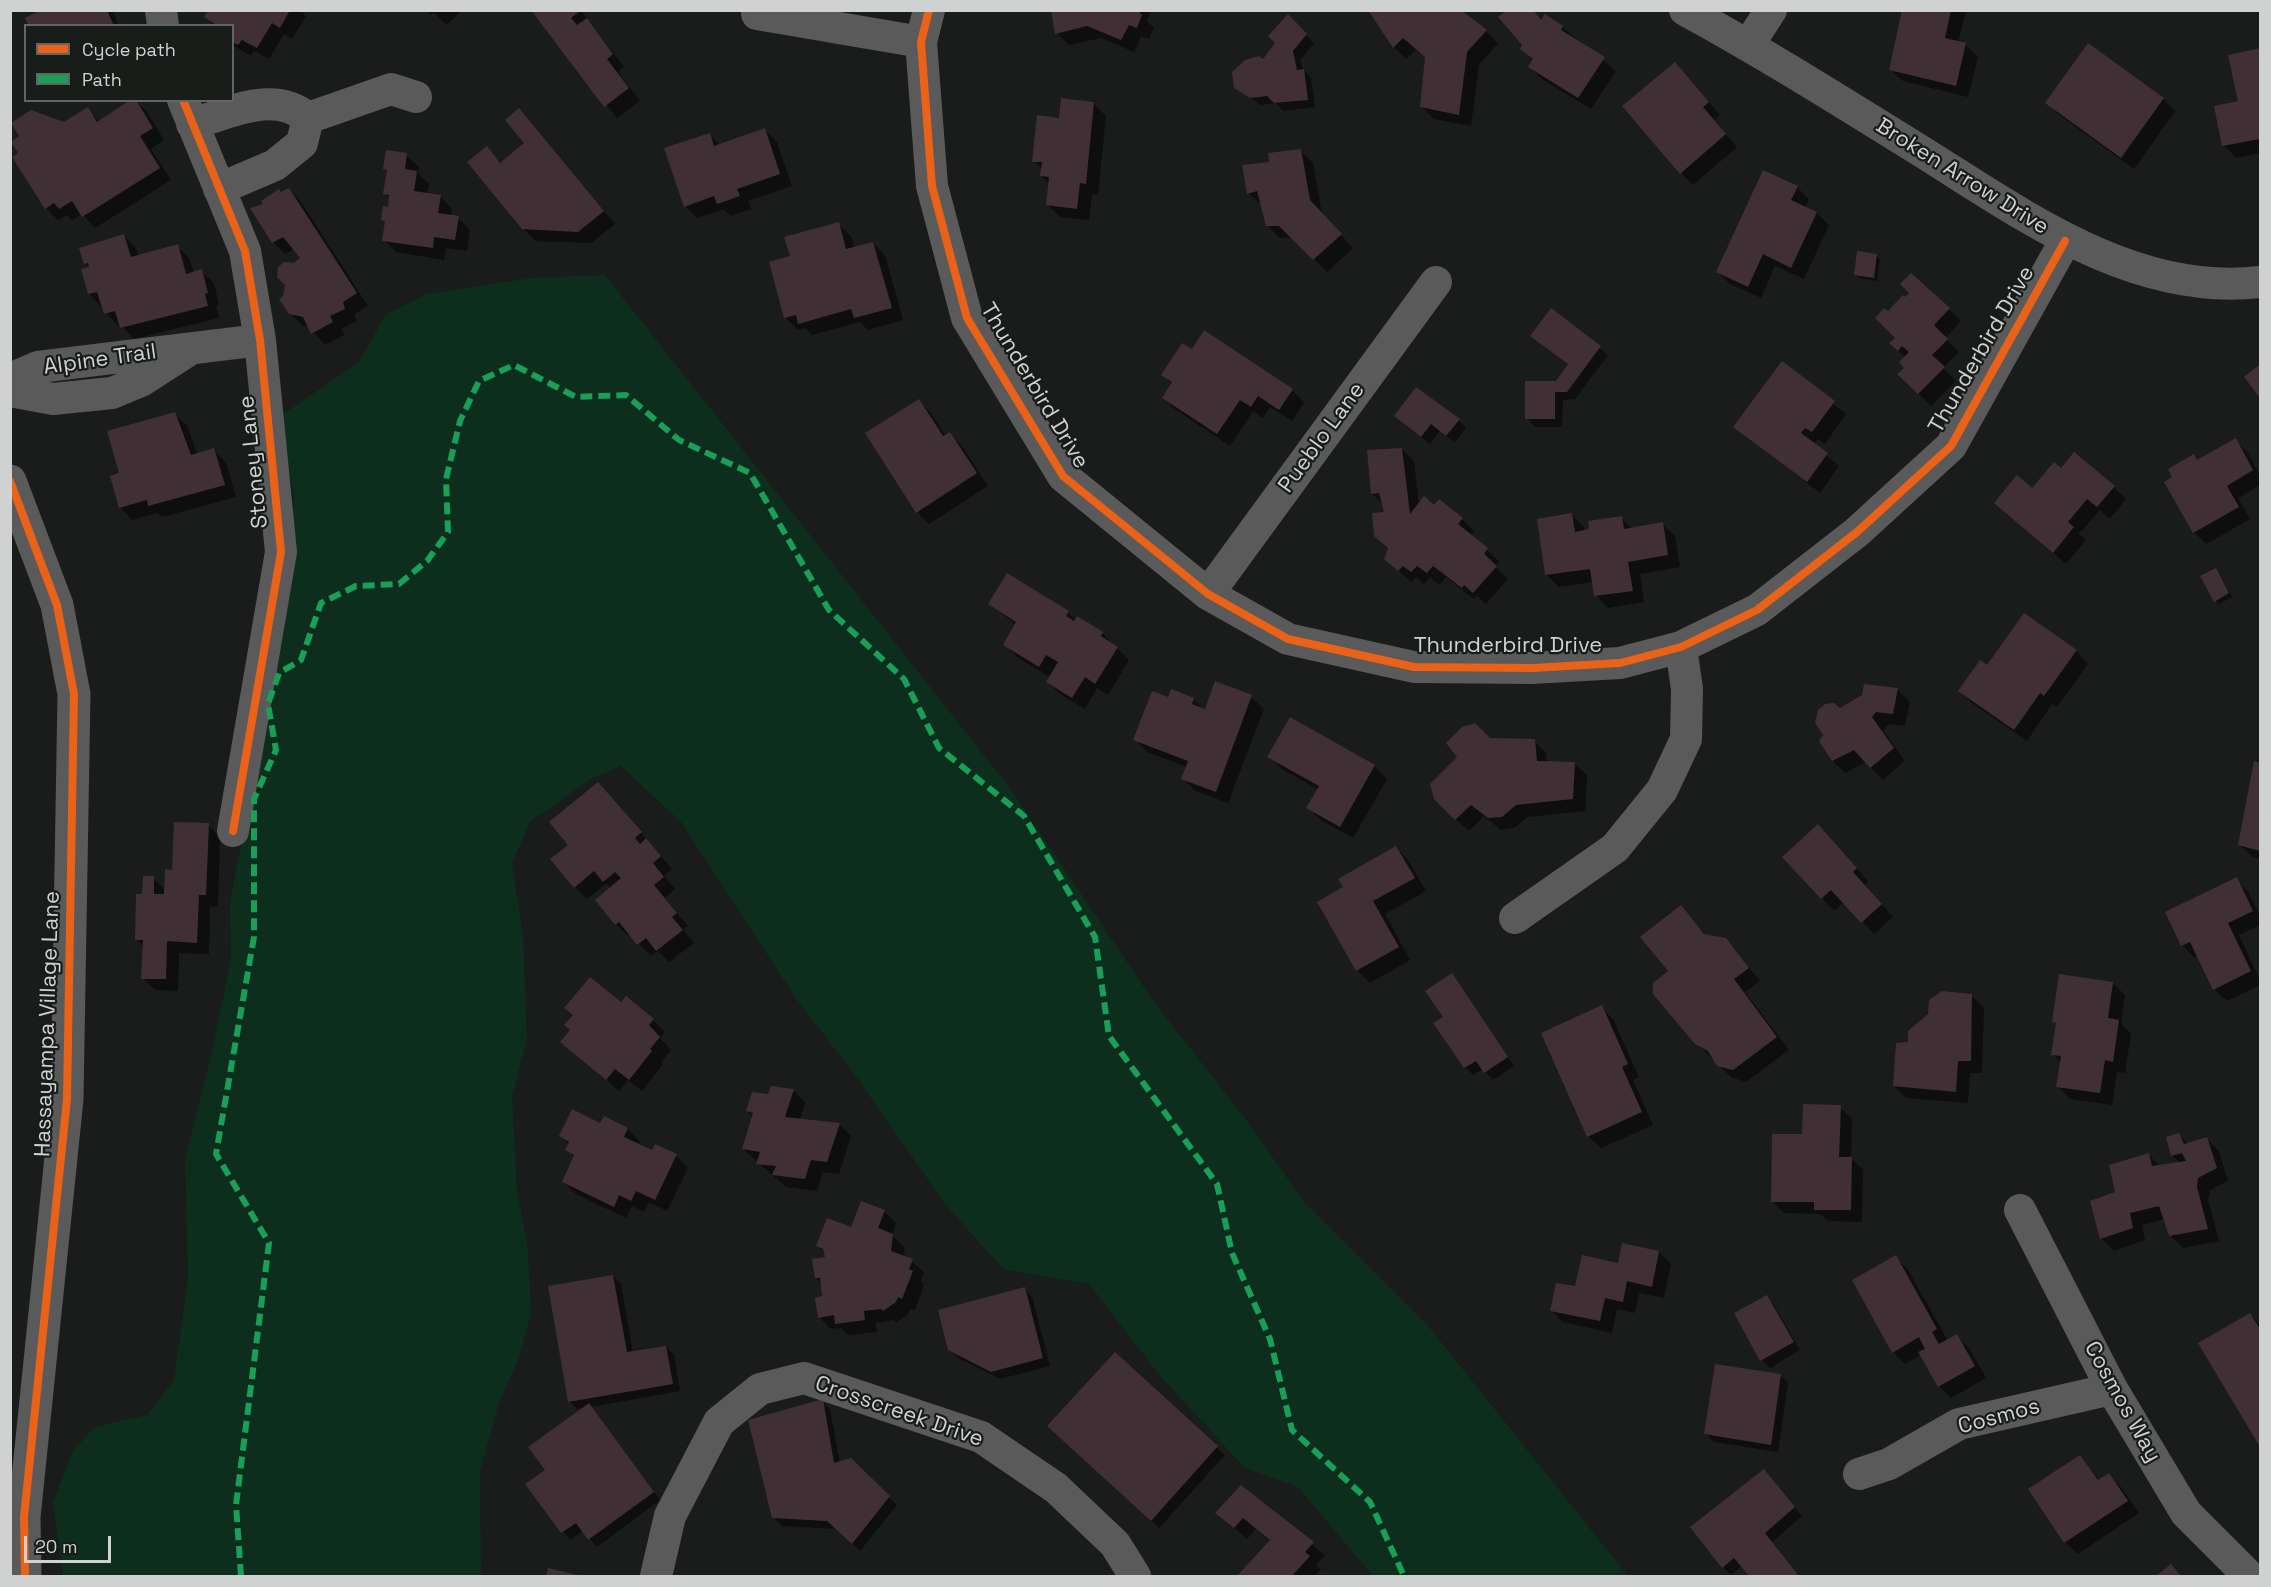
<!DOCTYPE html>
<html>
<head>
<meta charset="utf-8">
<style>
  body { margin:0 }
  #map { position:relative; width:2271px; height:1587px; overflow:hidden; background:#191c1a; font-family:"Space Grotesk",sans-serif }
  canvas { display:block }
  .frame { position:absolute; inset:0; border:12px solid #cfd2d0; pointer-events:none }
  .legend { position:absolute; left:24px; top:24px; width:210px; height:78px; box-sizing:border-box; background:#181d1a; border:2px solid #616563; margin:0; padding:8px 10px; list-style:none; font-size:18px; color:#cfd2d0 }
  .legend li { display:flex; align-items:center; gap:12px; height:30px }
  .legend b { width:30px; border:2px solid #616563 }
  .scale { position:absolute; left:24px; top:1536px; width:87px; height:27px; box-sizing:border-box; border:3px solid #cfd2d0; border-top:0; padding-left:8px; font-size:18px; line-height:21px; white-space:nowrap; color:#cfd2d0; -webkit-text-stroke:4px #181d1a; paint-order:stroke }
</style>
</head>
<body>
<div id="map">
<canvas width="2271" height="1587"></canvas>
<div class="frame"></div>
<ul class="legend">
<li><b style="height:8px;background:#ea6118"></b>Cycle path</li>
<li><b style="height:8px;background:#1a9f57"></b>Path</li>
</ul>
<div class="scale">20 m</div>
</div>
<script>
const g = document.querySelector('canvas').getContext('2d');
g.lineJoin = 'round';
function paint(path, color) {
  g.fillStyle = color;
  g.fill(path, 'evenodd');
}
function strokePath(path, color, width, dash) {
  g.strokeStyle = color;
  g.lineWidth = width;
  g.lineCap = dash ? 'butt' : 'round';
  g.setLineDash(dash || []);
  g.stroke(path);
}
function write(font, color, halo, rows, align = 'center') {
  g.font = font + ' "Space Grotesk",sans-serif';
  g.lineWidth = 4.5;
  g.setLineDash([]);
  g.textBaseline = 'middle';
  g.strokeStyle = halo;
  g.fillStyle = color;
  for (const [text, x, y, turn = 0] of rows) {
    g.save();
    g.translate(x, y);
    g.rotate((+turn || 0) * Math.PI / 180);
    g.textAlign = isNaN(turn) ? turn : align;
    if (halo) g.strokeText(text, 0, 0);
    g.fillText(text, 0, 0);
    g.restore();
  }
}
paint(new Path2D(`
  M605,275L1009,787L1154,1002L1244,1117L1305,1203L1429,1327L1628,1576H1373L1298,1487L1245,1468L1161,1377L1089,1284L1003,1269L945,1204L857,1078L795,997L681,822L621,766L591,779L530,822L512,863L523,936L527,1037L512,1097L517,1189L528,1250L531,1314L518,1360L499,1403L480,1471L481,1576H63L53,1503L73,1450L95,1427L147,1415L174,1380L188,1278L185,1159L213,1047L231,960L230,903L289,586L294,494L279,417L359,362L386,314L427,294L532,278Z`), '#0d2e1d');
paint(new Path2D(`
  M45,10H112L119,26H31Z
  M210,10H300L306,16L292,39L284,34L269,59L254,51L251,56L232,45V26H214L206,17Z
  M426,10H463L446,25L434,12L431,15Z
  M533,10H581L624,67L618,72L640,101L617,118Z
  M1052,10H1151L1147,21L1154,28L1149,39L1141,36L1134,52L1101,38L1069,45L1057,33Z
  M1370,10L1486,31L1498,43L1479,65L1471,126L1434,119L1421,106L1426,57L1417,49L1406,59L1394,47Z
  M1904,10H1966L1958,43L1966,45L1978,57L1968,97L1903,81L1890,69Z
  M1288,16L1314,43L1300,60L1303,69L1311,78L1315,107L1283,111L1276,103L1260,105L1236,87L1264,61L1277,43Z
  M1562,27L1616,71L1591,109L1542,79L1530,67L1534,61L1521,49Z
  M2260,50V153L2236,158L2224,145L2239,102L2230,56Z
  M1687,76L1720,115L1714,120L1737,147L1693,185L1681,173Z
  M2163,99L2175,111L2134,169L2059,115L2047,103Z
  M135,100L147,112L164,140L151,149L171,180L95,228L82,214L72,220L67,215L58,220L46,208L64,124L88,109L100,122Z
  M1093,103L1106,116L1098,195H1092L1089,220L1060,217L1048,205L1050,184L1041,176L1042,169L1034,161L1061,119Z
  M519,110L615,224L591,243L535,241L523,228L487,148L502,164L526,143Z
  M765,130L777,142L792,186L748,201L751,209L730,216L724,209L697,218L685,206L709,135L720,145Z
  M1301,151L1313,163L1322,214L1353,248L1327,272L1293,238H1280L1267,225L1262,205L1248,193L1271,164Z
  M406,155L419,167L418,173L429,184L427,194L440,196L452,209L451,217L458,218L470,230L467,251L446,248L444,260L396,252L384,240L387,224L383,220L390,199L385,194L388,172L384,168Z
  M1797,187L1809,199L1805,208L1817,213L1829,225L1804,279L1775,266L1761,298L1730,284L1718,272Z
  M289,189L301,202L368,306L354,314L357,321L341,329L345,335L325,345L309,327L303,326L290,313L285,297L294,264L303,259L295,249L285,254L273,242L265,205Z
  M838,224L851,236L854,248L873,243L885,255L903,320L868,330L860,322L812,335L805,328L798,330L786,318L771,263L792,258Z
  M124,236L136,248L139,257L177,246L189,258L194,273L201,271L214,283L219,305L216,306L219,318L134,339L121,325L118,326L89,293L90,268L85,264Z
  M1877,256L1880,259L1877,281L1859,278L1855,275Z
  M1949,309L1961,321L1945,338L1959,352L1943,368L1956,381L1931,406L1911,386L1906,358L1891,343L1897,338L1888,313Z
  M1551,310L1608,355L1575,399L1563,400L1562,427H1535L1527,418L1569,365L1532,336Z
  M1783,363L1846,414L1825,444L1818,439L1814,445L1839,466L1820,493L1735,426Z
  M1163,375L1292,390L1304,402L1292,421L1270,407L1263,418L1253,411L1230,446L1176,410L1163,398L1172,384Z
  M918,401L931,413L946,436L950,434L962,446L988,486L929,524L917,512Z
  M175,414L187,426L198,455L214,450L226,462L236,497L162,517L157,513L132,520L120,507L121,474Z
  M1459,420L1466,428L1455,442L1440,431L1430,444L1404,424Z
  M2235,440L2248,453L2260,476V485L2238,498L2250,519L2206,544L2194,532L2198,461Z
  M1402,449L1414,461L1419,505L1434,507L1462,519L1474,531L1470,536L1499,561L1495,567L1508,579L1486,604L1477,596L1474,599L1446,577L1439,585L1430,577L1424,584L1416,577L1411,582L1385,559L1389,549L1375,536L1385,513L1384,505L1372,494Z
  M2061,470L2114,487L2126,499L2110,519L2100,510L2079,534L2086,540L2066,564L1996,503L2033,490Z
  M1572,515L1584,527L1585,532L1621,518L1632,529L1662,524L1675,536L1680,567L1640,574L1644,602L1608,608L1596,595L1594,582L1559,587L1547,575Z
  M2219,574L2232,597L2219,604L2216,601Z
  M990,604L1068,612L1076,621L1078,618L1102,633L1129,660L1108,695L1097,688L1085,709L1060,694L1048,682L1050,677L1017,657L1005,644L1016,625Z
  M2076,651L2088,664L2057,707L2052,704L2027,741L1972,703L1960,691L1988,667Z
  M1216,683L1251,697L1264,709L1228,803L1195,791L1183,778L1187,767L1147,752L1135,739L1168,699L1172,691L1194,700L1205,711Z
  M1897,689L1910,702L1905,726L1889,724L1883,730L1905,761L1883,780L1866,762L1845,773L1833,761L1825,735L1840,710Z
  M1291,719L1374,766L1387,779L1353,838L1321,820L1308,808L1319,790L1282,769L1269,756Z
  M1534,740L1546,753L1547,763H1574L1587,775L1585,811L1528,817L1514,828L1501,830L1484,816L1469,831L1448,812Z
  M2255,763L2260,764V859L2252,857L2240,844Z
  M610,796L672,869L664,876L675,889L665,898L688,926L683,930L694,943L669,962L658,951L651,956L631,935L628,936L616,924L597,900L611,888L607,883L587,899L575,887L570,845Z
  M208,825L220,837L218,907L210,906L209,954L179,953L178,991L155,990L143,978L144,947L136,939L144,895L153,878L165,890L173,871Z
  M1830,838L1868,881L1865,885L1893,917L1874,934L1844,902L1834,911L1784,857Z
  M1396,847L1408,860L1426,891L1385,914L1410,960L1370,983L1357,970L1319,903L1345,888Z
  M2236,879L2248,891L2260,916V925L2239,935L2260,980V985L2227,1001L2214,989L2198,955L2194,957L2182,945Z
  M1681,907L1706,936L1726,940L1760,981L1745,992L1789,1050L1746,1082L1731,1077L1696,1043L1670,971Z
  M1451,975L1514,1066L1493,1080L1483,1069L1473,1075L1465,1067L1445,1018Z
  M2113,983L2125,995L2121,1023L2131,1034L2125,1073L2117,1072L2112,1105L2070,1099L2058,1086L2061,1063L2053,1054L2057,1025L2054,1021Z
  M1972,996L1984,1008L1982,1073H1970L1968,1103L1906,1098L1894,1086L1910,1043Z
  M621,1004L653,1020L665,1032L660,1038L671,1050L661,1062L663,1064L642,1091L628,1080L619,1091L562,1042L572,1030Z
  M1601,1007L1613,1019L1639,1077L1633,1080L1653,1125L1601,1148L1588,1136Z
  M793,1090L805,1102L800,1120L839,1124L851,1136L839,1174L823,1172L817,1191L786,1187L743,1149L753,1117L747,1111L769,1096Z
  M1840,1107L1852,1119L1851,1158L1863,1170L1862,1222L1828,1221L1820,1214L1784,1213L1772,1201L1803,1136Z
  M604,1118L628,1129L640,1142L638,1145L653,1152L676,1156L688,1168L667,1211L649,1202L644,1212L632,1206L626,1218L576,1194L563,1181L575,1158L567,1150L569,1145L561,1136L601,1125Z
  M2179,1135L2188,1144L2207,1139L2219,1151L2228,1181L2210,1190L2208,1200L2219,1241L2183,1248L2171,1236L2165,1219L2142,1225L2145,1240L2114,1251L2102,1239L2092,1202L2117,1193L2149,1155L2160,1166L2181,1164L2172,1155Z
  M884,1211L896,1223L892,1235L905,1248L903,1254L924,1272L921,1281L924,1285L915,1310L910,1309L908,1314L896,1323L894,1320L875,1323L877,1332L849,1335L841,1328L831,1329L819,1317L824,1298L822,1284L816,1278L826,1259L825,1253L818,1246Z
  M1659,1252L1671,1264L1664,1298L1639,1293L1635,1313L1617,1309L1612,1333L1563,1322L1551,1310L1576,1288L1619,1264Z
  M1896,1257L1908,1270L1948,1341L1957,1336L1969,1348L1986,1378L1951,1398L1939,1386L1921,1355L1905,1364L1893,1352Z
  M613,1276L621,1284L633,1353L666,1347L674,1355L680,1391L591,1407L660,1500L597,1547L583,1531L570,1540L527,1485L547,1470L584,1408L577,1409L569,1401Z
  M1024,1289L1032,1297L1050,1366L1000,1379L958,1358L949,1349Z
  M1766,1297L1774,1305L1800,1350L1770,1368L1762,1360Z
  M2250,1314L2260,1325V1445L2200,1344Z
  M1115,1354L1225,1455L1159,1528L1057,1434Z
  M1780,1375L1788,1383L1778,1452L1714,1442L1706,1434Z
  M822,1401L830,1409L840,1463L851,1460L897,1505L860,1551L837,1529L782,1526L774,1518Z
  M2080,1457L2100,1481L2109,1475L2121,1487L2139,1513L2078,1554L2065,1542Z
  M1772,1479L1802,1516L1772,1542L1799,1576H1751L1742,1566L1731,1575L1723,1567Z
  M1241,1487L1325,1555L1316,1565L1321,1569L1315,1576H1239L1271,1542L1256,1529L1247,1539L1218,1513Z`), '#0007');
paint(new Path2D(`
  M41,10H107L114,26H29L25,18Z
  M208,10H290L280,28L272,23L257,48L242,40L238,45L232,42V26H218L204,17Z
  M531,10H581L571,18L577,25L587,18L613,54L607,59L629,88L604,107Z
  M1051,10H1137L1142,15L1137,28L1129,25L1121,40L1087,26L1055,34Z
  M1368,10H1461L1487,30L1467,52L1459,115L1420,107L1425,57L1403,38L1393,48Z
  M1507,10H1533L1541,20L1545,14L1563,26L1561,30L1605,57L1578,98L1528,67L1533,59L1520,49L1522,45L1498,17Z
  M1902,10H1951L1945,38L1966,43L1956,86L1889,70Z
  M1288,14L1307,34L1293,51L1297,70L1304,69L1308,100L1274,103L1267,96L1250,98L1234,88L1232,72L1245,60L1259,56L1263,59L1275,43L1268,36Z
  M2088,43L2164,98L2121,158L2045,103Z
  M2260,48V139L2222,146L2214,106L2238,101L2228,55Z
  M1675,62L1709,102L1703,107L1726,134L1680,174L1622,106Z
  M1061,98L1094,102L1086,184L1080,183L1077,209L1046,205L1049,177L1040,176L1042,162H1032L1037,115L1059,118Z
  M130,100H136L153,128L140,136L160,168L82,217L72,201L59,209L54,203L45,209L12,157L18,153L11,142L19,136L11,123L31,110L64,122L88,107L97,122Z
  M519,108L604,211L578,232L522,229L467,162L487,146L500,163L524,143L505,120Z
  M765,128L780,174L737,189L740,196L717,204L714,196L684,207L664,148L710,133L714,146Z
  M1301,149L1310,200L1342,234L1313,260L1279,226H1266L1257,191L1247,194L1242,165L1269,162L1268,153Z
  M386,150L407,153L405,169L417,171L414,191L441,195L438,213L459,216L455,240L434,237L433,248L382,241L385,221L381,220L383,206L388,207L389,195L383,194L387,170L383,169Z
  M1763,170L1798,186L1791,200L1817,212L1791,268L1763,254L1748,287L1716,272Z
  M289,188L357,293L343,302L345,309L330,316L333,322L311,334L303,317L289,314L279,299L283,296L285,285L277,277L278,267L284,262L294,263L300,258L283,237L272,243L250,208L263,204L261,201L279,189L281,192Z
  M839,222L846,249L873,242L892,308L854,318L851,309L798,324L796,315L784,318L769,262L790,256L784,237Z
  M124,234L131,257L178,244L186,274L202,269L208,293L205,294L208,306L120,328L115,311L104,314L97,292L88,294L81,269L89,267L88,263L84,264L79,248Z
  M1857,251L1877,254L1874,278L1854,275Z
  M1911,273L1950,308L1934,325L1948,339L1932,355L1945,367L1918,394L1897,374L1904,368L1899,362L1909,352L1902,346L1898,351L1889,343L1895,338L1875,318L1884,308L1888,311L1903,295L1905,297L1909,293L1900,284Z
  M1551,308L1601,346L1567,392H1555V419H1525V381H1556L1568,364L1530,336Z
  M1204,330L1293,389L1279,410L1258,396L1251,407L1240,400L1217,434L1162,398L1172,382L1161,375L1182,343L1192,349Z
  M1782,361L1835,401L1812,432L1805,428L1801,433L1828,453L1807,482L1733,427Z
  M2260,364V398L2244,377Z
  M1416,387L1460,419L1446,436L1431,424L1421,437L1394,416Z
  M919,399L943,436L950,432L977,473L916,513L865,433Z
  M175,412L191,455L214,448L225,485L148,506L147,500L119,508L110,476L119,473L107,431Z
  M2236,438L2253,470L2227,486L2239,507L2193,533L2164,482L2172,477L2168,469L2194,454L2197,460Z
  M1402,448L1410,514L1424,496L1434,505L1439,499L1463,518L1458,524L1488,548L1484,554L1497,566L1473,593L1464,585L1462,588L1433,566L1427,573L1417,566L1411,572L1403,566L1398,571L1384,559L1388,548L1374,536L1372,513L1384,512L1379,493L1371,494L1367,450Z
  M2074,452L2115,486L2097,507L2087,499L2068,522L2074,527L2053,553L1994,503L2017,475L2032,488L2054,462L2061,468Z
  M1572,513L1575,532L1589,529L1588,521L1622,516L1624,529L1663,522L1668,555L1628,562L1633,591L1594,596L1590,569L1545,575L1537,519Z
  M2216,568L2229,593L2214,602L2200,576Z
  M1007,573L1069,611L1066,616L1074,621L1077,616L1103,632L1101,636L1118,647L1095,684L1085,677L1072,698L1046,682L1058,662L1046,655L1039,667L1003,645L1016,622L988,604Z
  M2024,613L2077,650L2044,696L2040,693L2014,730L1958,691L1980,660L1987,665Z
  M1215,681L1252,695L1216,792L1181,779L1188,761L1133,740L1152,691L1168,697L1171,689L1194,698L1192,704L1205,709Z
  M1864,684L1898,688L1893,714L1876,712L1872,717L1894,748L1870,768L1854,750L1832,761L1819,741L1823,735L1815,723L1818,710L1825,704L1834,703L1840,708L1862,695Z
  M1290,717L1375,765L1340,827L1306,808L1319,786L1267,757Z
  M1475,723L1490,738L1535,739L1537,761L1575,762L1573,799L1516,805L1502,817L1488,818L1471,805L1455,820L1434,799L1430,784L1457,757L1446,743L1462,727Z
  M2254,761L2260,763V851L2238,845Z
  M598,782L642,832L635,838L640,844L646,838L661,856L653,863L664,877L654,885L677,913L672,917L683,930L656,951L646,938L637,945L619,922L615,925L595,900L621,878L615,872L603,882L594,871L574,888L550,859L568,845L549,822Z
  M174,822L209,823L206,895H199L197,943L167,941L166,979H141L143,940H135L136,894H142L143,876H154V894H164L165,869L172,870Z
  M1818,824L1857,868L1853,872L1882,904L1861,923L1831,890L1821,899L1782,857Z
  M1396,846L1415,878L1373,901L1399,947L1356,971L1317,902L1343,887L1338,879Z
  M2237,877L2253,911L2228,923L2251,971L2213,990L2190,942L2181,946L2165,912Z
  M1681,905L1704,934L1726,938L1749,968L1734,979L1777,1037L1733,1070L1717,1066L1708,1051L1695,1044L1653,994V983L1668,971L1640,937Z
  M1452,973L1508,1057L1484,1073L1476,1061L1464,1068L1433,1023L1443,1017L1425,991Z
  M2059,974L2113,982L2108,1018L2119,1020L2113,1062L2105,1060L2100,1093L2056,1087L2061,1056L2051,1055L2056,1023L2052,1022Z
  M590,977L621,1002L626,996L654,1019L649,1025L660,1037L650,1049L652,1051L629,1080L615,1069L606,1080L560,1042L570,1030L564,1025L573,1015L564,1008Z
  M1942,991L1972,994L1971,1061H1958L1956,1092L1893,1086L1896,1043L1908,1042V1031L1928,1014L1929,1000Z
  M1602,1005L1628,1064L1622,1067L1642,1112L1587,1137L1541,1033Z
  M771,1086L794,1089L785,1117L840,1123L827,1162L811,1160L805,1179L772,1175L776,1166L756,1164L760,1152L742,1149L753,1113L746,1111L752,1092L768,1094Z
  M1803,1104L1841,1105L1839,1157H1852L1851,1210H1814V1202H1771L1772,1134H1802Z
  M572,1109L600,1123L604,1116L628,1128L624,1137L652,1150L655,1144L677,1154L655,1200L636,1191L631,1201L619,1195L614,1207L562,1182L574,1155L565,1150L569,1142L559,1136Z
  M2179,1133L2184,1144L2207,1137L2217,1168L2198,1178L2197,1187L2208,1229L2169,1236L2159,1206L2130,1213L2133,1228L2100,1239L2090,1201L2115,1192L2109,1165L2149,1153L2152,1166L2186,1161L2182,1153L2171,1156L2166,1137Z
  M861,1201L885,1210L878,1228L893,1234L891,1251L913,1259L909,1269L913,1271L902,1299L898,1297L896,1302L883,1311L881,1309L864,1311L865,1320L835,1324L834,1315L818,1318L815,1298L822,1296L820,1278H815L812,1259L825,1257L823,1249L816,1246L827,1218L851,1227Z
  M1622,1243L1659,1251L1652,1287L1627,1281L1623,1302L1605,1298L1600,1321L1550,1311L1556,1283L1575,1286L1582,1255L1618,1263Z
  M1896,1255L1937,1329L1932,1332L1939,1344L1957,1334L1975,1366L1938,1387L1918,1352L1925,1349L1919,1337L1892,1353L1852,1280Z
  M613,1275L627,1352L666,1346L673,1384L568,1402L548,1286Z
  M1025,1287L1043,1358L991,1372L948,1350L938,1310Z
  M1767,1295L1794,1342L1760,1361L1734,1313Z
  M2250,1313L2260,1329V1447L2198,1343Z
  M1115,1352L1218,1446L1151,1521L1047,1426Z
  M1715,1364L1781,1374L1771,1445L1704,1434Z
  M823,1399L834,1463L851,1458L890,1496L852,1544L827,1521L772,1518L748,1420Z
  M589,1403L654,1492L588,1540L576,1523L561,1533L525,1484L545,1470L528,1447Z
  M2080,1455L2098,1480L2109,1473L2128,1501L2064,1543L2028,1489Z
  M1764,1469L1795,1507L1765,1533L1799,1576H1749L1734,1558L1722,1568L1690,1527Z
  M1241,1485L1314,1542L1305,1552L1310,1556L1292,1576H1237L1270,1540L1243,1518L1234,1528L1215,1513Z
  M2171,1564L2181,1576H2156Z
  M548,1568L582,1576H546Z`), '#403035');
strokePath(new Path2D(`
  M161,10L163,26
  M929,10L921,42L932,186L967,318L1063,476L1208,594L1288,639L1414,667L1532,668L1620,663L1681,647L1757,610L1857,532L1951,446L2065,241
  M1685,10C1764,53 1840,101 1916,148C2019,212 2132,297 2260,282
  M757,14L921,42
  M1749,44L1771,10
  M183,100L245,251L260,340L281,552L233,831
  M308,118L391,89L416,97
  M192,124C230,113 274,89 308,118L302,143L275,165L219,189
  M10,379L38,367L260,340
  M10,391L53,399L112,393L141,381L186,352
  M1208,594L1436,282
  M1515,918L1615,848L1662,790L1686,739L1687,689L1681,647
  M2020,1210L2112,1389L2186,1513L2249,1576
  M1859,1474L1889,1464L1959,1424L2112,1389
  M656,1576L670,1516L719,1422L760,1389L804,1378L981,1437L1056,1488L1115,1544L1135,1576`), '#595a59', 32);
strokePath(new Path2D(`
  M10,481L57,605L74,694L67,1099L24,1517L25,1576`), '#595a59', 33);
strokePath(new Path2D(`
  M241,1576L236,1505L269,1243L216,1154L254,937V799L276,750L268,704L279,673L301,660L321,603L356,586L399,584L427,561L448,532L446,479L460,421L479,381L514,365L576,397L626,395L679,440L750,473L829,610L904,679L939,748L1024,816L1095,937L1109,1036L1217,1184L1232,1253L1270,1339L1292,1430L1370,1502L1404,1576`), '#1a9f57', 6, [12, 6]);
strokePath(new Path2D(`
  M929,10L921,42L932,186L967,318L1063,476L1208,594L1288,639L1414,667L1532,668L1620,663L1681,647L1757,610L1857,532L1951,446L2065,241
  M183,100L245,251L260,340L281,552L233,831
  M10,481L57,605L74,694L67,1099L24,1517L25,1576`), '#ea6118', 8);
write('22px', '#cfd2d0', '#181d1a', [
  ["Broken Arrow Drive",1962,177,32],
  ["Thunderbird Drive",1982,350,-60],
  ["Alpine Trail",100,360,-8],
  ["Thunderbird Drive",1034,386,59],
  ["Pueblo Lane",1322,438,-54],
  ["Stoney Lane",254,462,-96],
  ["Thunderbird Drive",1508,646],
  ["Hassayampa Village Lane",48,1024,-88],
  ["Cosmos Way",2122,1402,61],
  ["Crosscreek Drive",899,1412,19],
  ["Cosmos",1999,1417,-15]
]);
</script>
</body>
</html>
